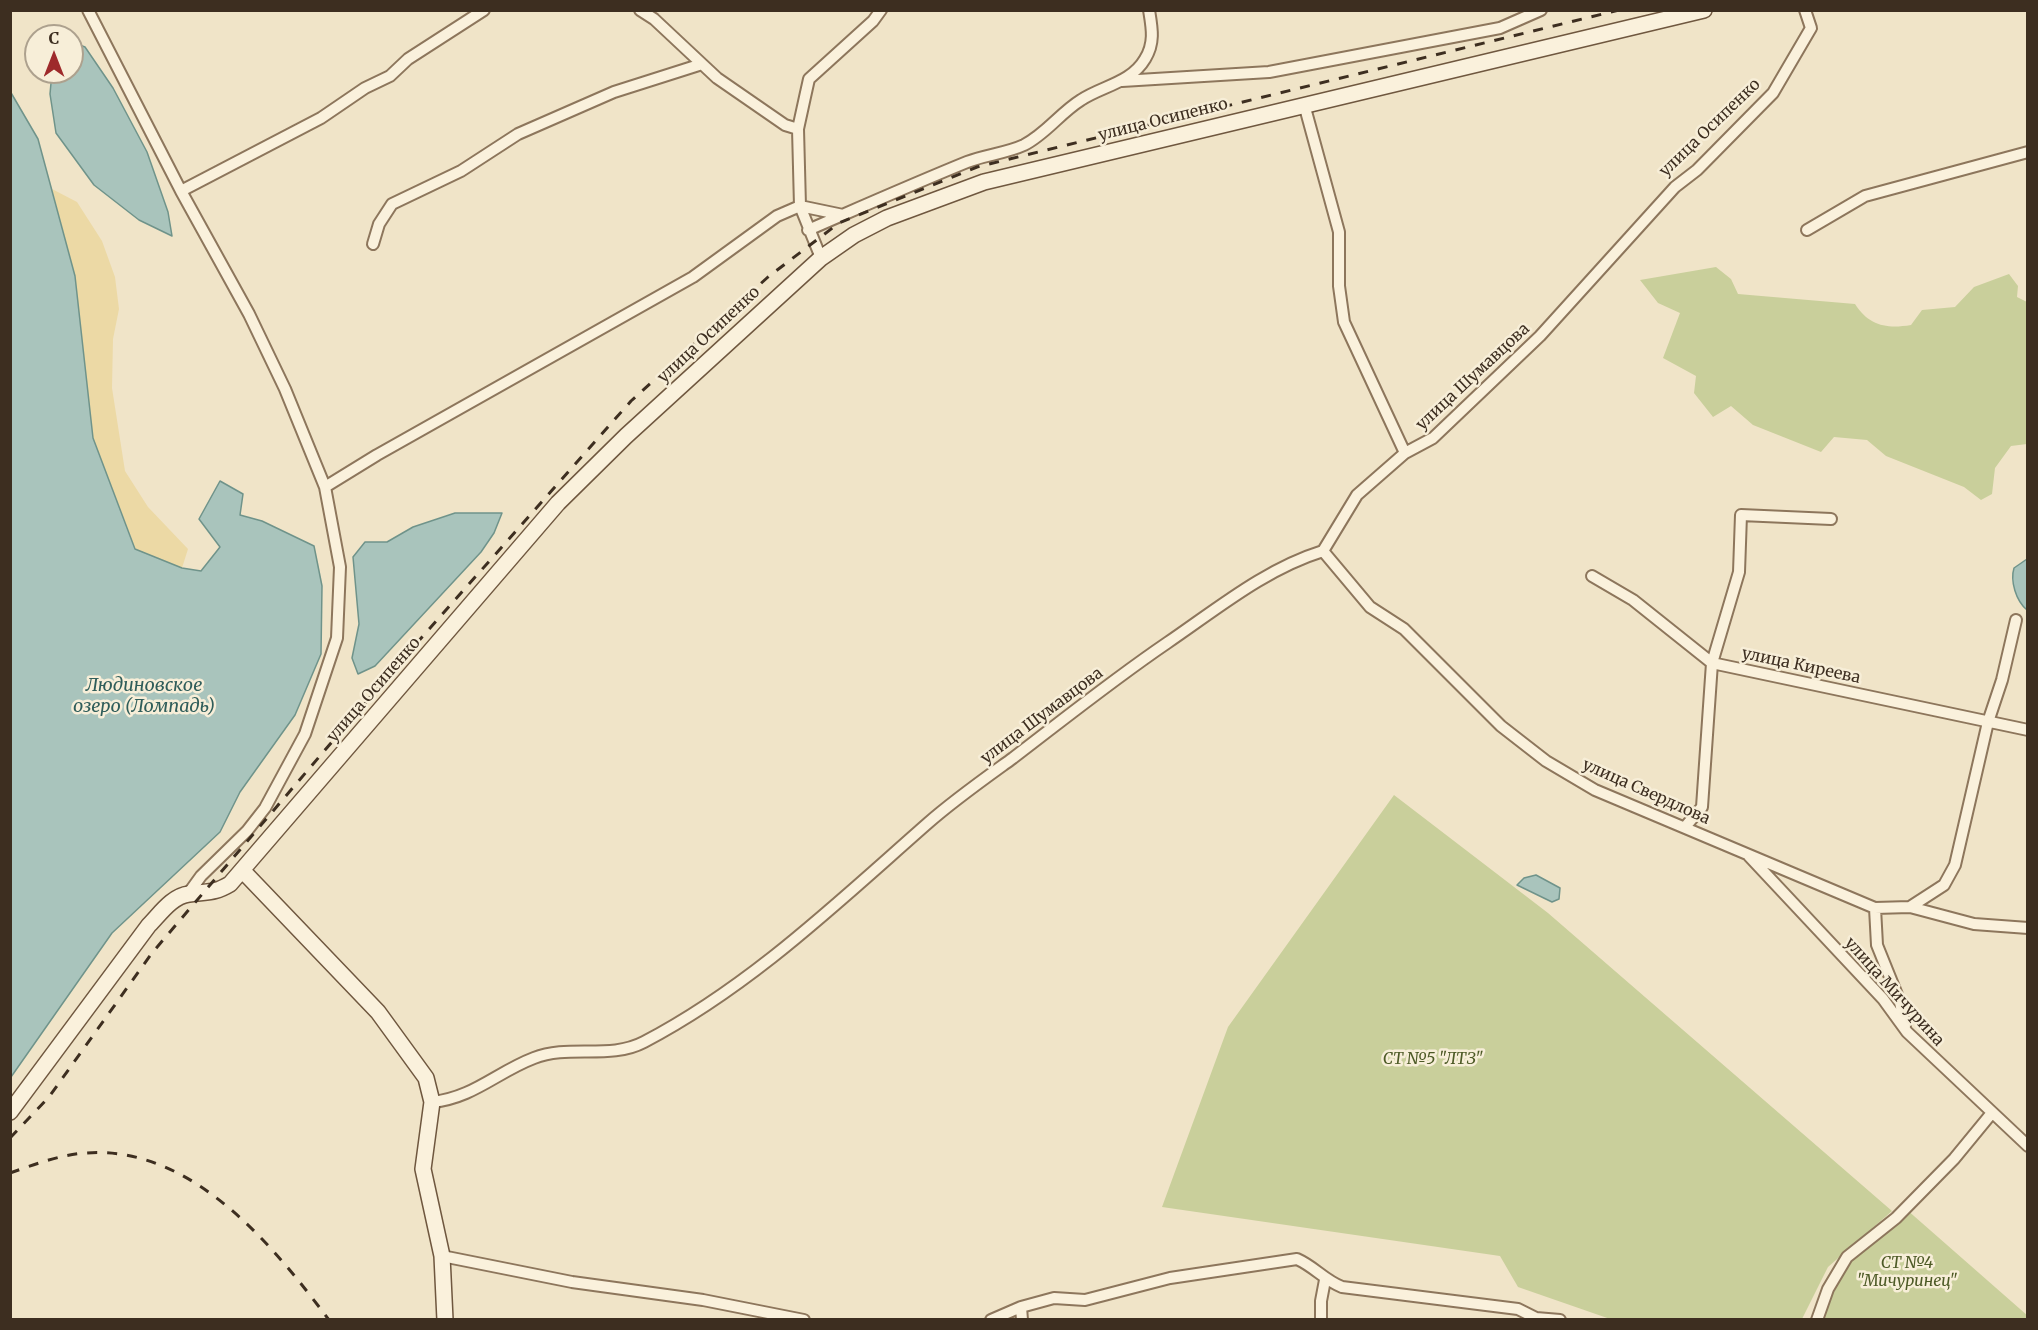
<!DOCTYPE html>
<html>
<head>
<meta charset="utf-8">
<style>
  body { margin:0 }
  #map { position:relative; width:2038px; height:1330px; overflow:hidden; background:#f0e4c8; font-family:Merriweather,serif }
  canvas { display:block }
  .frame { position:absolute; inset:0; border:12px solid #3d2e20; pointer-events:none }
  .north { position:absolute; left:24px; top:24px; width:60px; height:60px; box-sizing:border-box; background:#f7eed8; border:2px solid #ada18e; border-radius:50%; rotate:0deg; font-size:16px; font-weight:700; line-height:24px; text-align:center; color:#3d2e20 }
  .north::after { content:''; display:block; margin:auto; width:21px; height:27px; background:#9e2a2b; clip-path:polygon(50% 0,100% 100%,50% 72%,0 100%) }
</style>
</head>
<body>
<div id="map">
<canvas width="2038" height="1330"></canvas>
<div class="frame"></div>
<div class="north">С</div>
</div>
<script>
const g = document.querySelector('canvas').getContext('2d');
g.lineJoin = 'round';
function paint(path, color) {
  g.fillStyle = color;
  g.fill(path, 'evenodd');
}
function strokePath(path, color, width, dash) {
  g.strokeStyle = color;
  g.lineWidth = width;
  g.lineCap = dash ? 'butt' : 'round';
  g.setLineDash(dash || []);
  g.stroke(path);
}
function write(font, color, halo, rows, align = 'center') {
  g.font = font + ' Merriweather,serif';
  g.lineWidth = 5;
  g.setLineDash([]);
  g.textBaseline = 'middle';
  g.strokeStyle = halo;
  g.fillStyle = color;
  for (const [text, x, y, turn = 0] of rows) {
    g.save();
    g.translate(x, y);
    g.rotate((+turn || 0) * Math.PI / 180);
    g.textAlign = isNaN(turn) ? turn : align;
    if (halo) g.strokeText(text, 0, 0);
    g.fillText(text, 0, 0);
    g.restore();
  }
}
paint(new Path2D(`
  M1716,267L1731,279L1738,294L1855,304C1869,326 1887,329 1911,325L1922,310L1955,307L1974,287L2009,274L2018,286L2017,297L2027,302V444L2011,446L1995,468L1992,494L1981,500L1964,487L1886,456L1867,440L1834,437L1821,452L1753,425L1731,406L1713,417L1694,393L1696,376L1663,358L1680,313L1658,303L1640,280Z
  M1394,795L1548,913L1892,1211L1828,1267L1802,1319L1613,1320L1518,1287L1500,1256L1162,1207L1228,1027Z
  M1906,1209L2028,1316L2027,1320H1822L1845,1264Z`), '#c9cf9b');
paint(new Path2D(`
  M52,189L77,202L102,241L115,277L119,309L113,339L112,388L125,471L148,507L188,549L182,568L136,550L93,438L75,276Z`), '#ecd9a5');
const water = new Path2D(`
  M72,42L85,47L113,88L147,152L168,212L172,236L139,220L94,185L56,133L50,94L52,72H72Z
  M10,91L38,139L75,276L93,438L135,549L182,568L201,571L220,547L199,519L220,481L243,494L240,515L262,521L314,546L322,586L321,654L295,715L240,792L220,832L112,933L11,1077Z
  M455,513H502L494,533L481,552L375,666L358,674L352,658L359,624L353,557L365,542H387L413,527Z
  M2027,559H2028L2027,610C2016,601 2010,581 2014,568Z
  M1536,875L1560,888L1559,899L1552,902L1517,885L1524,878Z`);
paint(water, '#a9c4bc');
strokePath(water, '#6f938a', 1.5);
const street = new Path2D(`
  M88,10L181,191L249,314L285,389L325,487L340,567L337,638L305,734L265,808L247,831L201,876L188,894
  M640,10L654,19L717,78L785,125L798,129
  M1122,81L1269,72L1500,28L1541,10
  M1304,104L1339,232V286L1344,322L1405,453
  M181,191L321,118L365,88L390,76L408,59L484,10
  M808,230C861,207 913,184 967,162C985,155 1007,153 1024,145C1046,134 1060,113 1081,100C1102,86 1131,83 1145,59C1155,43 1152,28 1149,10
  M1807,230L1865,196L2028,152
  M373,244L379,224L392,204L461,171L518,134L614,92L702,64
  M821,258L800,206L798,129L805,97L809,79L873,21L881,10
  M325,487L377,455L693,277L777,216L800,206L843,215
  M1323,551L1370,607L1404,629L1501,726L1546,761L1595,790L1875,908L1910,907L1974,924L2028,928
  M1592,576L1633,600L1712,663L2028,730
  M1685,827L1702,807L1712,663L1739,572L1741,515L1831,519
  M1749,856L1883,999L1907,1032L2028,1146
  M1910,907L1944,885L1955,865L1988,722L2002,680L2016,620
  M1875,908L1877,945L1900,1002L1905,1026
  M432,1102C473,1098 497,1072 534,1058C569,1044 610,1060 644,1042C751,986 838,902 928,823C954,800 984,779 1013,758C1064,719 1114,679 1167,643C1217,609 1265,569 1323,551L1357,495L1405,453L1433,438L1540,336L1675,187L1697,170L1773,93L1811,28L1805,10
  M442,1256L572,1282L703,1300L804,1320
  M1021,1307L1022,1320
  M991,1320L1021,1307L1054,1298L1085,1300L1170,1278L1297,1259C1315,1267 1324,1280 1342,1287L1518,1309L1536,1318L1560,1320
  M1321,1320V1301L1325,1280
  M1817,1320L1828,1289L1847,1257L1896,1218L1954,1159L1991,1114`);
const secondary = new Path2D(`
  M242,870L378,1012L426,1078L432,1102L423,1169L442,1256L445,1320
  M10,1112L149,925C160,914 172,896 189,894C208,891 213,894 230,884L558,503L626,436L821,258L854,235L887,218L984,182L1704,10`);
strokePath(street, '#8d765c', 14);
strokePath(secondary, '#6f573f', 18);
strokePath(street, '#faf1dc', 10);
strokePath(secondary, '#faf1dc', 15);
strokePath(new Path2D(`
  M10,1138L49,1097L152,953L400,662L631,401L768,277L839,223L977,167L1619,10
  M10,1173C33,1165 62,1154 86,1153C191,1145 272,1244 329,1320`), '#3d2e20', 3, [10, 10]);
write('16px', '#3d2e20', '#f7eed8', [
  ["улица Осипенко",1163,120,-14],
  ["улица Осипенко",1710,128,-44],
  ["улица Осипенко",709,335,-43],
  ["улица Шумавцова",1473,377,-43],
  ["улица Киреева",1801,666,12],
  ["улица Осипенко",374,690,-49],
  ["улица Шумавцова",1042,716,-37],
  ["улица Свердлова",1646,792,24],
  ["улица Мичурина",1894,992,48]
]);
write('italic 16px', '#4d5a26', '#f7eed8', [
  ["СТ №5 \"ЛТЗ\"",1433,1059],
  ["СТ №4",1907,1263],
  ["\"Мичуринец\"",1907,1281]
]);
write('italic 18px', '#2f5d5a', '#f7eed8', [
  ["Людиновское",144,686],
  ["озеро (Ломпадь)",144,707]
]);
</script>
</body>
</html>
